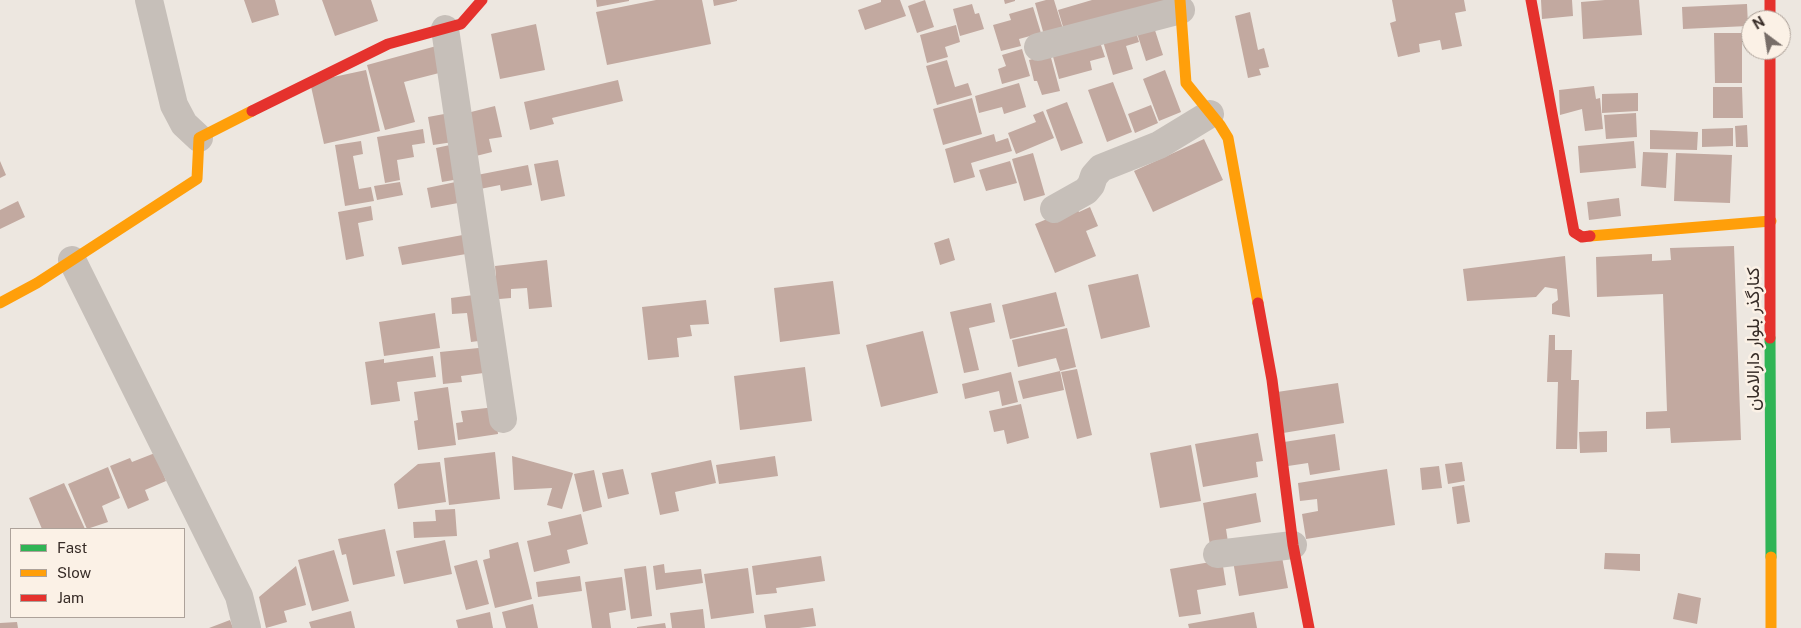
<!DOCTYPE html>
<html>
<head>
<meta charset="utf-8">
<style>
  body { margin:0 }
  #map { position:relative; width:1801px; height:628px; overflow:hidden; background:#ede7e0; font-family:"Public Sans",sans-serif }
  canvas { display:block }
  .legend { position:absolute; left:10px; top:528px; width:175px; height:90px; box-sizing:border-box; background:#fbf1e6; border:1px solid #ada29a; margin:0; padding:6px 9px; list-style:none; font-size:15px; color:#372c27 }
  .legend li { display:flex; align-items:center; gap:10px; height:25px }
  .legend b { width:25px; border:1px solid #ada29a }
  .north { position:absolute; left:1741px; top:10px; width:50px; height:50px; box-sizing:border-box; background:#fbf1e6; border:1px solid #ada29a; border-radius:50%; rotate:329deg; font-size:14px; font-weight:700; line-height:20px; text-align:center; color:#372c27 }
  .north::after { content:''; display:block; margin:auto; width:18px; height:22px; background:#776d68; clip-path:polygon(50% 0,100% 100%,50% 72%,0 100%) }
</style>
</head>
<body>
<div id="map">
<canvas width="1801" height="628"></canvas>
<ul class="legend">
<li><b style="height:6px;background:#30b455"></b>Fast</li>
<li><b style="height:6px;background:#ff9f0a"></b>Slow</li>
<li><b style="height:6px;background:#e5322d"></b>Jam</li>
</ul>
<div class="north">N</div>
</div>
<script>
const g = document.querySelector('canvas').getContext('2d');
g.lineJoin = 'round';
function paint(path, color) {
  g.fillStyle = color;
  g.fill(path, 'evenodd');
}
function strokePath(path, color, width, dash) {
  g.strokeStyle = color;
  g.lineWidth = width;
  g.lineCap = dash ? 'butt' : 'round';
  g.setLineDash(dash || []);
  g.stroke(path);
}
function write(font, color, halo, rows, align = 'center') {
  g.font = font + ' "Public Sans",Vazirmatn,sans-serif';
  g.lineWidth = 5;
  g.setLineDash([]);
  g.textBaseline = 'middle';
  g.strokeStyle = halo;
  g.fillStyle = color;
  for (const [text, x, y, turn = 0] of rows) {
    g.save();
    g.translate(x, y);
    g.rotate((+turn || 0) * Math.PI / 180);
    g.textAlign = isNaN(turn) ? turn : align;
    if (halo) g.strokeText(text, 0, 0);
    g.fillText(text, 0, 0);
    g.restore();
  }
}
paint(new Path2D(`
  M244,0H275L279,15L252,23Z
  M322,0H371L378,21L335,36Z
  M596,0H629V1L597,7Z
  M656,0H702L711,44L607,65L596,12Z
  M713,0H737V1L714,6Z
  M881,0H900L906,16L865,30L858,10L881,2Z
  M925,0L934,27L917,33L908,6Z
  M1004,0H1015V1L1005,4Z
  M1046,0H1054L1063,29L1044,35L1035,3Z
  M1092,0H1170L1064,30L1058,10Z
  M1392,0H1464L1466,11L1455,13L1462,46L1442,50L1440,40L1419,44L1420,52L1398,57L1390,23L1396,21Z
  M1541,0H1572L1573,16L1542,19Z
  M1605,0H1639L1642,35L1583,39L1581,2Z
  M972,4L975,14L979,13L984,29L960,36L953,9Z
  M1747,4L1748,26L1683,29L1682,7Z
  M1033,7L1041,33L1019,39L1021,46L1001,51L993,25L1011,20L1009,14Z
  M1250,12L1258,50L1264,48L1269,67L1259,69L1261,75L1248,78L1235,16Z
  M1152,21L1163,55L1146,61L1135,27Z
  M536,24L545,70L500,79L491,34Z
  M956,25L960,42L945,47L948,57L927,63L920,35Z
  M1135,29L1139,42L1126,46L1133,69L1113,75L1102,38Z
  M1714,33H1742V83H1715Z
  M1099,39L1105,57L1090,61L1092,70L1059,79L1052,53Z
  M440,45L447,71L404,82L415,122L385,130L367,65Z
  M1022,49L1030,76L1002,84L998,69L1006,66L1002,55Z
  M1050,54L1060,91L1042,95L1037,81H1034L1029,60Z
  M947,60L955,87L968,83L972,95L937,105L926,66Z
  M366,70L380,131L324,144L310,82Z
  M1165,70L1181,112L1159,121L1143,79Z
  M618,80L623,101L552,118L554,124L530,130L524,102Z
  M1113,82L1132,132L1107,142L1088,90Z
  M1019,83L1026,107L1004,114L1002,107L979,113L975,96Z
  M1594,86L1596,99L1600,98L1603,129L1585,131L1582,109L1560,115L1559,90Z
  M1713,87H1742L1743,118H1713Z
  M1638,93V111L1602,113V94Z
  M972,98L982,134L943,145L933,109Z
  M1067,102L1083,143L1061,151L1046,110Z
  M1151,105L1158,123L1135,133L1128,114Z
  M495,106L502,137L489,139L492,152L476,156L467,113Z
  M1043,111L1054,138L1016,154L1008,133L1036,122L1033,115Z
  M455,112L460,141L433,145L428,117Z
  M1636,113L1637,137L1606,139L1604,115Z
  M1747,125L1748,147H1736L1735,126Z
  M1733,128V146L1702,147V129Z
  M423,129L425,143L412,145L414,157L397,160L400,180L385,183L377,137Z
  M1650,130L1698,132L1697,150L1650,149Z
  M994,134L996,142L1008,138L1012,151L971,163L975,177L954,183L945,149Z
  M1204,139L1223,180L1153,212L1134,171Z
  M361,141L363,154L353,156L359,189L371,187L374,201L345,206L335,145Z
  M1634,141L1636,168L1580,173L1578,146Z
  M459,143L465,178L442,182L436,148Z
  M1643,152L1668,153L1666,188L1641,186Z
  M1033,153L1045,195L1024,201L1012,159Z
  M1676,153L1732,155L1730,203L1674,201Z
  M558,160L565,196L541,201L534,164Z
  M0,161L6,175L0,178Z
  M1010,161L1017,183L986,191L979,170Z
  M528,165L532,185L501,191L500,185L480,189L477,175Z
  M465,180L469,201L431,208L427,188Z
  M400,182L403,195L377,200L374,186Z
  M1619,198L1621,216L1589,220L1587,202Z
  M18,201L25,217L0,229V210Z
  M371,206L373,220L358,223L364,256L346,260L338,212Z
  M1076,207L1079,212L1090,207L1098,226L1086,231L1096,256L1055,273L1035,224Z
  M468,234L472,253L402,265L398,247Z
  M949,238L955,260L940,265L934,243Z
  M1734,246L1741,440L1671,443L1670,428L1646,429V412L1667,411L1663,294L1597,297L1596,257L1652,254V261L1671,260L1670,248Z
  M1565,256L1570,317L1552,314V304L1558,300L1557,289L1545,287L1536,297L1467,301L1463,269Z
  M547,260L552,307L529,309L527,288L511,289V298L488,300L486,277L496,276L495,266Z
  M1138,274L1150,327L1101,339L1088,285Z
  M833,281L840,334L780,342L774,288Z
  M1056,292L1065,326L1010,339L1002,305Z
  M481,294L486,340L471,342L467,313L452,314L451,298Z
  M706,300L709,324L690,325L692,336L677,338L679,357L648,360L642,307Z
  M991,303L995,322L969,328L979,370L964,373L950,312Z
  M435,313L440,348L384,356L379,322Z
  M1067,328L1076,367L1060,371L1056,358L1018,367L1012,340Z
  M923,331L938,393L881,407L866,345Z
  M1549,335H1555V350H1572L1571,380H1579L1577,449H1556L1558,382H1547Z
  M488,347L491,372L461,376L462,382L443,384L440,352Z
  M433,356L436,377L397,382L400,401L371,405L365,362L384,359V363Z
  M805,367L812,421L740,430L734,376Z
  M1077,369L1092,435L1077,439L1061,372Z
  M1060,371L1064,390L1023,399L1018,381Z
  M1011,372L1018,402L1002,406L999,391L965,399L962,384Z
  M1338,383L1344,423L1283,433L1277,392Z
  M448,387L456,445L418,450L414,421L418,420L414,392Z
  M1021,404L1029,438L1007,444L1004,430L994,432L989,411Z
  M495,407L498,434L458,440L456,423L463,422L461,411Z
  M1607,431V452L1580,453L1579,432Z
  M1258,433L1263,461L1256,462L1258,477L1203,487L1195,444Z
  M1335,434L1340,470L1310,475L1308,463L1288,466L1284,442Z
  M1191,445L1201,501L1160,508L1150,453Z
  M495,452L500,499L449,505L444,458Z
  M155,453L166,481L145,490L149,500L128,509L110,466L130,458L132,462Z
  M512,456L573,473L562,509L547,505L552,488L514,490Z
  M775,456L778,476L719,484L716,465Z
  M711,460L716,483L675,492L679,511L660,515L651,473Z
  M440,462L446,502L398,509L394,484L418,464Z
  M1462,462L1465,481L1448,484L1445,464Z
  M1439,466L1442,488L1422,490L1420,468Z
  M108,467L120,498L102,506L108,522L87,529L68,484Z
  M623,469L629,494L608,499L602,473Z
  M1387,469L1395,525L1306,539L1302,514L1318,511L1317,499L1300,501L1298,483Z
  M594,470L602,507L583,512L574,474Z
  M64,483L85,529H42L29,498Z
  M1464,485L1470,522L1457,524L1452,487Z
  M1256,493L1261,522L1226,529L1228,542L1210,545L1203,503Z
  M455,509L457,536L414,538L413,522L436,521L435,510Z
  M581,514L588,544L567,550L570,563L534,572L527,541L551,535L548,522Z
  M385,529L395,576L353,585L346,554L342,555L338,539Z
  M445,540L452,574L404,584L396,551Z
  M518,542L532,599L495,608L483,560L490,558L489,550Z
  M334,550L349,601L312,611L298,560Z
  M1281,552L1288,588L1239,596L1233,561Z
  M1605,553L1640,554V571L1604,569Z
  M821,556L825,581L776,588L777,593L756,595L752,566Z
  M477,560L489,604L466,610L454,566Z
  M1222,560L1226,585L1197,590L1201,614L1179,617L1170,569Z
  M664,564L665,573L701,569L703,583L656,590L653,566Z
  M296,566L306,605L284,611L287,622L266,628L259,597Z
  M646,566L652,616L631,619L624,569Z
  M748,568L754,613L711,619L704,574Z
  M580,576L582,591L538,597L536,582Z
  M622,577L626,610L609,613L611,628H592L585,582Z
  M1678,593L1701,598L1697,624L1673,619Z
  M533,604L538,628H506L502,612Z
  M813,608L816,626L799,628H766L764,615Z
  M703,609L705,628H672L670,613Z
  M351,611L355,628H311L309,622Z
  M490,612L493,628H458L456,620Z
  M1254,612L1257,628H1189L1188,624Z
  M230,620L233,628H209Z
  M17,622L18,628H0V623Z
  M665,623L666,628H637V627Z`), '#c2a9a0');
strokePath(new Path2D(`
  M149,0L174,105L184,124L199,138
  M445,29L503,419
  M1038,47L1181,10
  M1054,209L1086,191L1091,185L1094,176L1101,168L1159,145L1210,114
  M72,260L239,596L247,628
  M1217,554L1293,545`), '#c6bfb9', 28);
strokePath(new Path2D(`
  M1770,338L1771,557`), '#30b455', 11);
strokePath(new Path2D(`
  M1180,0L1186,83L1220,125L1228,138L1258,303
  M1590,236L1771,221
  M0,303L37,283L197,179L199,138L252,111
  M1771,557V628`), '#ff9f0a', 11);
strokePath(new Path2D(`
  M1531,0L1574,232L1582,237L1590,236
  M1770,0V20
  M1770,50V338
  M252,111L388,44L461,24L482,0
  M1258,303L1272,380L1293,545L1309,628`), '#e5322d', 11);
write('18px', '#372c27', '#fbf1e6', [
  ["کنارگذر بلوار دارالامان",1753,339,-90]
]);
</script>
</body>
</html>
